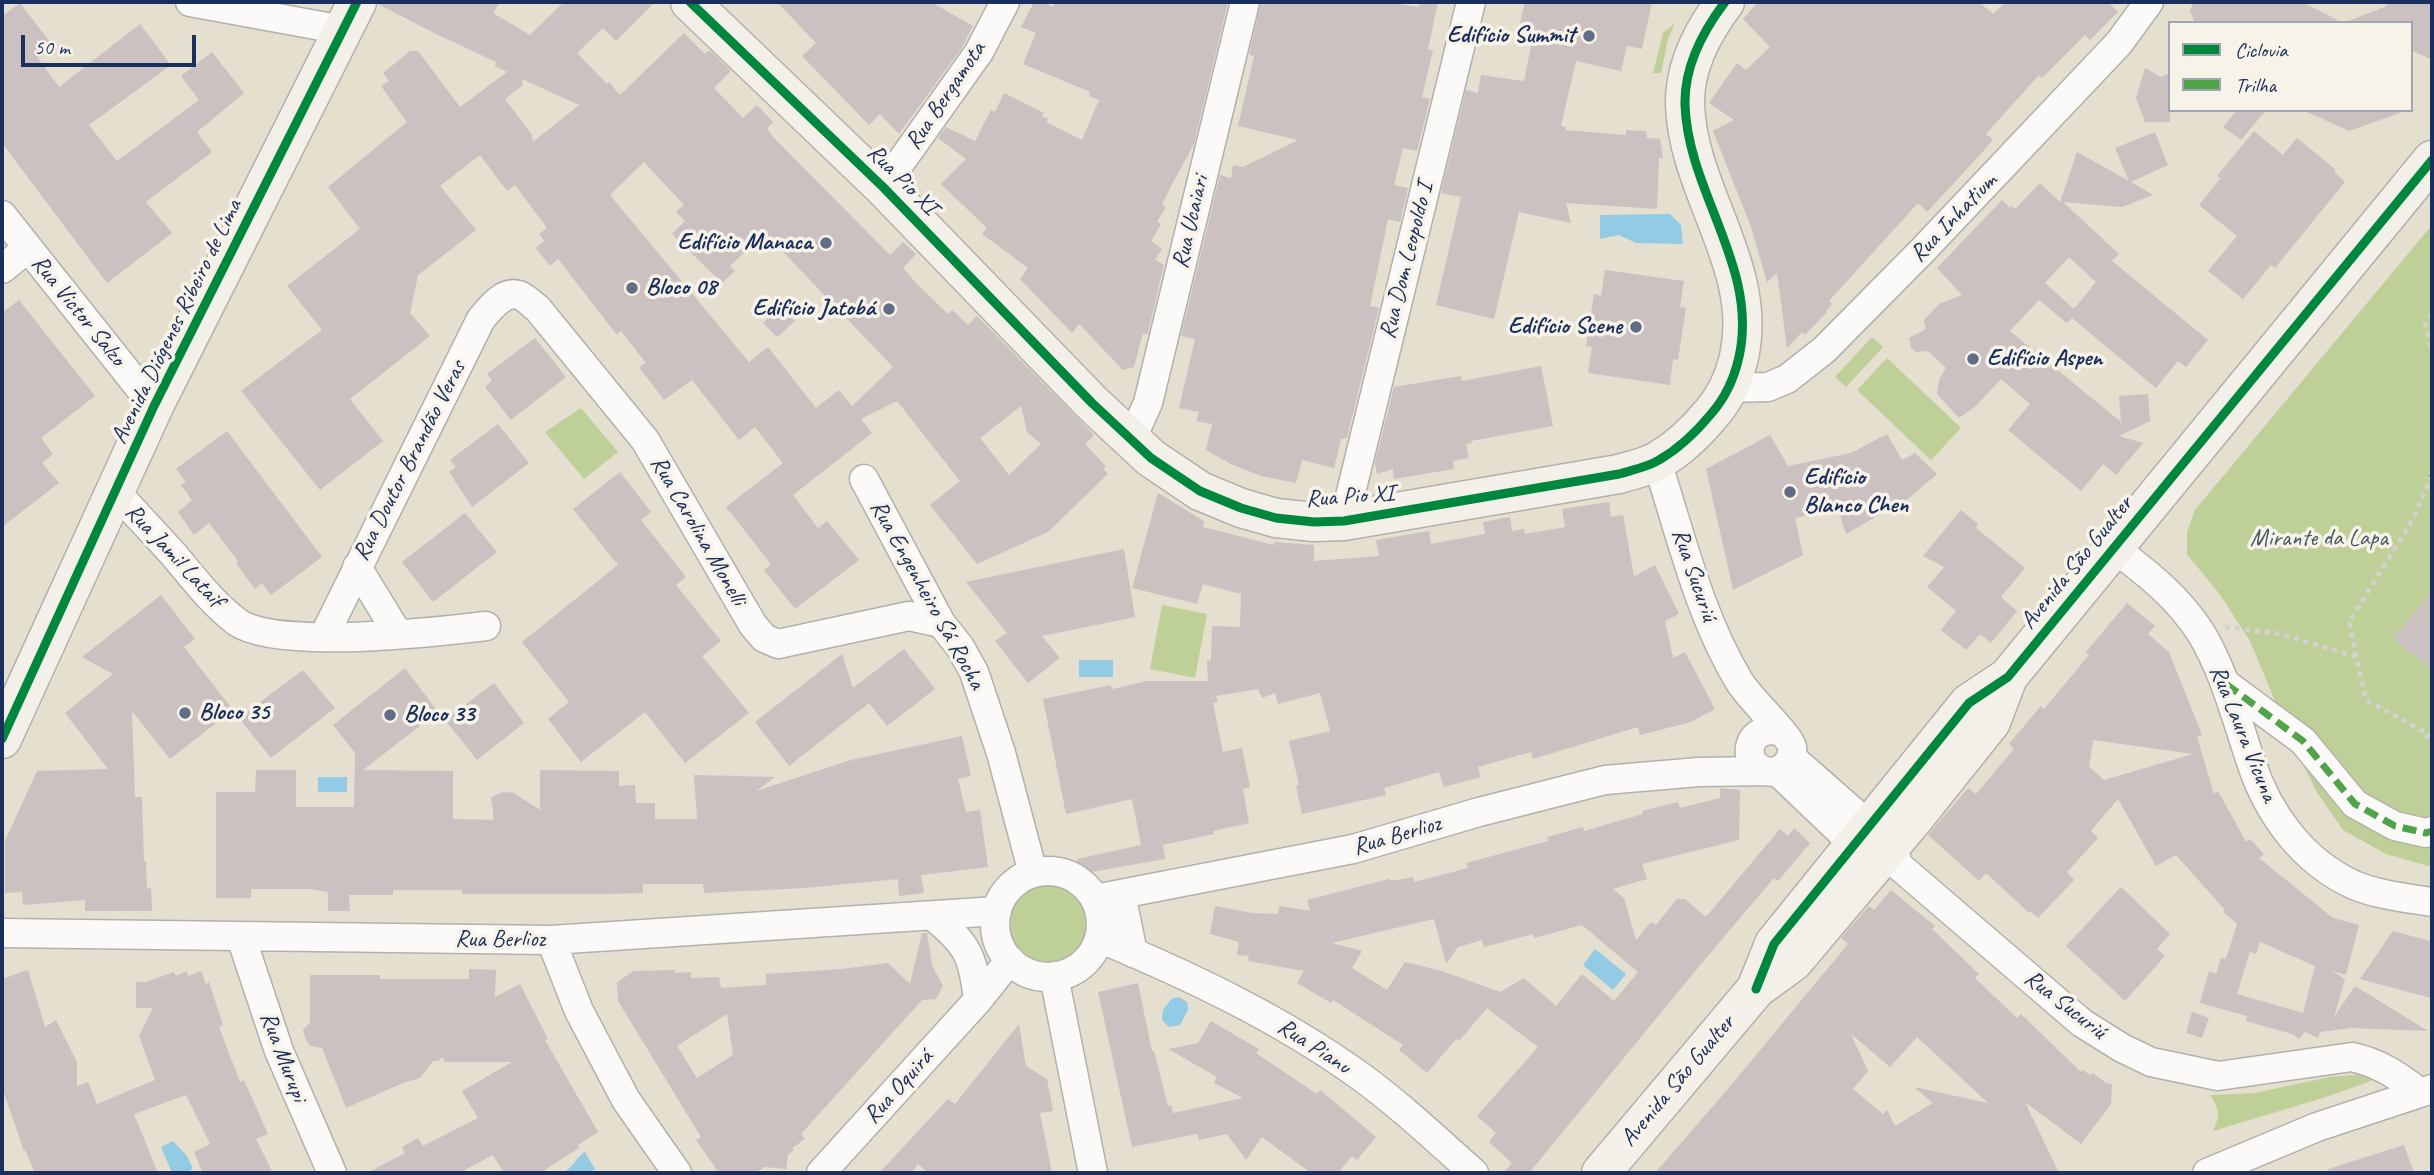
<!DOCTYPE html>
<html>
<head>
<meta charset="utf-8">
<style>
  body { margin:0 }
  #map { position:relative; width:2434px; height:1175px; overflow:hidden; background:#e4dfcf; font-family:Caveat,sans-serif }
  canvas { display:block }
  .frame { position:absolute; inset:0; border:4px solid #1b2f5e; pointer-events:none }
  .legend { position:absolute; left:2168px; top:21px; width:245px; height:91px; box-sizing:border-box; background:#f7f3e8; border:2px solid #9fa5b1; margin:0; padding:9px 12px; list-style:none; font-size:21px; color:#1b2f5e }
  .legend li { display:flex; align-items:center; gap:14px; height:35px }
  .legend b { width:35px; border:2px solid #9fa5b1 }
  .scale { position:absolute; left:21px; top:35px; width:175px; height:32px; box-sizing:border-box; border:4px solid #1b2f5e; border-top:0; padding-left:9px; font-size:21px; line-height:24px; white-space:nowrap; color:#1b2f5e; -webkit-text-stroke:5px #f7f3e8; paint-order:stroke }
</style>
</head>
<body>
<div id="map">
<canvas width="2434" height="1175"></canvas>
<div class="frame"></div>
<ul class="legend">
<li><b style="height:9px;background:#00873e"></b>Ciclovia</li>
<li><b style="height:9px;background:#4fa44a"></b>Trilha</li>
</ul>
<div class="scale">50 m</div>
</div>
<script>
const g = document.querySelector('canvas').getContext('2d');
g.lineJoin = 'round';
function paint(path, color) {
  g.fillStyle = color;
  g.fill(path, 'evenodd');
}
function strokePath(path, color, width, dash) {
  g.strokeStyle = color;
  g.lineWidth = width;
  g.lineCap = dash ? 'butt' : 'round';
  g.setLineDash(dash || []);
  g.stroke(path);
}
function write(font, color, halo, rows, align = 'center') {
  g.font = font + ' Caveat,sans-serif';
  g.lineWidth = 7;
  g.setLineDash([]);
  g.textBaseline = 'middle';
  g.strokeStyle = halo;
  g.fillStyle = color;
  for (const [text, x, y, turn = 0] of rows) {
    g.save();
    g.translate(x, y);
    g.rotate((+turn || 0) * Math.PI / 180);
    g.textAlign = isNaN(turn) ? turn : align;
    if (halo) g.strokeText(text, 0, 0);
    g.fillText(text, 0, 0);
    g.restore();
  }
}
paint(new Path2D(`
  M1675,23L1668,39L1661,73H1653L1663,33Z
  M2432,225V867L2386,854L2343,830L2316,791L2291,739L2250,641L2221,596L2187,554V532L2195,510Z
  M1872,337L1883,347L1846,387L1835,377Z
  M1887,358L1961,428L1931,460L1857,390Z
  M581,408L618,452L584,479L545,432Z
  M1162,605L1207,614L1195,678L1150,669Z
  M1010 924a39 39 0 1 1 78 0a39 39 0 1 1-78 0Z
  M2365,1074L2371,1076V1081L2326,1097L2213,1131C2220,1116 2220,1110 2210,1095L2255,1093L2330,1077Z`), '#bfcf98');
paint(new Path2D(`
  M1670,214L1681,225L1683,244L1636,243L1619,235L1600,239V215Z
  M1079,660H1113V677H1079Z
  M318,777H347V792H318Z
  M1595,949L1626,974L1613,990L1583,965Z
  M1179,997L1187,1002L1188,1010L1180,1025L1169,1027L1162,1020L1163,1010L1171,999Z
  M173,1141L187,1156L193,1169L184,1173H172L161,1147Z
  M585,1152L595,1169L588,1173H563C576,1165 574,1159 585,1152Z`), '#94cbe4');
paint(new Path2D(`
  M379,2H500L493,13L530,35L564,2H655L616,41L603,28L577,53L607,84L609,82L620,95L684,33L705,54L709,50L731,71L714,88L743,118L757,105L773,122L767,128L772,136L890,255L903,242L916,254L903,268L917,284L948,314L952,310L968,325L977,316L1094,435L1085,444L1106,466L1103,469L1108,474L1048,532L977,564L930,505L960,481L897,401L861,419L872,433L793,495L818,528L827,521L859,560L795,609L764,570L771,564L726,507L783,463L755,427L739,440L692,380L664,400L639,367L646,363L621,331L617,335L558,259L550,266L536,248L544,241L539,234L547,228L515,185L507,191L480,155L440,186L476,230L418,275L410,313L430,336L350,399L383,441L320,490L241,391L322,330L287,286L360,229L328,187L407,122L381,86L389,81L383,73L410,51H418L460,107L507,72L495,66L496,62L434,33L378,4ZM522,79L579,105L533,142L532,135L505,99L523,85ZM644,162L684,205L676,212L685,221L672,234L722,283L735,271L730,266L765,233L893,367L852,406L839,390L816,408L768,347L749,362L610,195ZM1021,406L1027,432L1041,444L1009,475L980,438Z
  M777,2H931L973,26L961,49L899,134L880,114L869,125L802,56L816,43Z
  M1034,2H1042L1053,7L1055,2H1228L1194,144L1170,188L1162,205L1166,207L1157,222L1161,224L1151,241L1162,249L1155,260L1164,265L1149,328L1147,335L1143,333L1134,367L1123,370L1079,324L1072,333L1020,279L1028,268L982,234L987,228L941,184L966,159L938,138L946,127L975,141L991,110L995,112L1004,93L1044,113L1042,116L1048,119L1046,122L1082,140L1099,100L1089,96L1090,92L1023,64L1036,33L1021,27Z
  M1261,2H1384L1419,7L1420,2H1438L1428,49L1433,50L1422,97L1430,99L1417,151L1403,148L1394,185L1408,188L1400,222L1388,219L1370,306L1379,308L1347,438L1341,439L1334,468L1302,460L1296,483L1261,476L1231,464L1206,450L1212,424L1196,421L1199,412L1179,408L1195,339L1181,336L1220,175L1231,178L1233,165L1243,167L1298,140L1238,126L1254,56L1249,55Z
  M1525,2H1652L1642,49L1627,46L1621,71L1576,61L1561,126L1566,127V130L1626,135V130L1646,131L1647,138L1660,139L1663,158H1659L1657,209L1566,203L1571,223L1519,212L1494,319L1436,305L1461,197L1441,193L1466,90L1478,93L1481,75L1524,81L1535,26L1520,23Z
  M1758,2H1979L1993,14L2006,2H2108L2118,12L2090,40L2085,35L2042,78L2039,75L1986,134L1993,140L1978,157L1927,212L1918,203L1829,301L1832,304L1826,311L1827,312L1805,335L1802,332L1787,348L1777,273L1767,282L1750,224L1713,131L1734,120L1709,103L1737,63L1746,70L1770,47L1743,19Z
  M2193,2H2302L2343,23H2195L2190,11Z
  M2385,2H2432V60L2411,50V23H2349L2348,21L2387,6Z
  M20,3L53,46L38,58L59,87L140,24L171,65L89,125L117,161L199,100L181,76L212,52L244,93L197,132L212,152L146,202L172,233L107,283L2,143V16Z
  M2145,68L2161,77L2170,73V122H2145L2136,98Z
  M2237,110H2266L2241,140L2223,127Z
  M2303,110H2399L2400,113L2349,131Z
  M2254,131L2283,155L2297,138L2336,170L2334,172L2345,182L2275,268L2271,265L2243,299L2208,271L2237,236L2199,205L2221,178L2217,176Z
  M2155,132L2168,165L2131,182L2153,195L2122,207L2063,202L2119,254L2112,261L2208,340L2186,367L2178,361L2156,388L2072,318L2067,323L2039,300L2010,331L2121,422L2119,396L2148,394L2150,421L2119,436L2143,443L2116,475L2103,464L2081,491L2008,430L2030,404L2001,379L1976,406L1959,418L1937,394L1939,380L1946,368L1928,351L1915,352L1911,347L1909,338L1926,329L1924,320L1939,304L1962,295L1937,268L2002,200L2010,208L2012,206L2015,209L2040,183L2060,202L2077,152L2129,181L2115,148ZM2069,257L2096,282L2074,309L2045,283Z
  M1605,270L1684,281L1680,307L1686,308L1678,360L1673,359L1670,385L1588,373L1592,347L1586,346L1594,294L1601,296Z
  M19,300L95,396L41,438L53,454L42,463L59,483L2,527V313Z
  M779,307L795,321L777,337L763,323Z
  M535,338L566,377L511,420L485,387L492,381L487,374Z
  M1541,366L1553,426L1471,441L1472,443L1466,444L1469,458L1453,461L1454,469L1394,479L1393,469L1377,474L1375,463L1394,387L1461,376L1462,381Z
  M498,424L529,463L472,507L449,472L456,467L450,460Z
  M227,431L322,557L271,595L262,583L255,589L236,563L238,561L209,523L194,535L178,512L192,500L181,485L186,482L176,469Z
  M1887,434L1902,460L1915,453L1937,474L1909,498L1846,534L1838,509L1795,518L1803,555L1733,590L1706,469L1770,435L1788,466L1851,453Z
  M620,472L651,512L641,520L686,577L676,585L721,641L702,656L749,713L685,763L645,712L581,762L548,719L569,702L522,642L618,565L573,509Z
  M1158,493L1204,521L1203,527L1274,545V542L1314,545V561L1379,556L1376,540L1429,531L1431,544L1485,534L1483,522L1510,517L1512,531L1524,529L1525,534L1565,527L1562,509L1609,502L1611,517L1623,515L1634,576L1655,565L1679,614L1665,621L1673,658L1685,652L1715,709L1691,722L1640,735L1638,727L1533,759L1531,752L1478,767L1481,777L1444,787L1439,772L1384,788L1386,795L1302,814L1296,786L1299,785L1289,741L1330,731L1320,693L1278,704L1275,693L1262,698L1258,689L1216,696L1218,702L1213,703L1223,752L1242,748L1250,787L1243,789L1249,823L1213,831L1214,834L1163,845L1165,859L1080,874L1077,859L1141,845L1132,799L1066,814L1043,699L1111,685L1112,689L1147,681H1208L1207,660L1211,661L1212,626L1240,627L1241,594L1203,584L1197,604L1132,588Z
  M1961,510L1978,524L1976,528L2025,568L2001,597L2017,611L1991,643L1980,634L1966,650L1941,630L1956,611L1927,587L1944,567L1923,556Z
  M465,513L497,552L433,602L402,562Z
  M1124,549L1135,617L1042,636L1060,658L1028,683L995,641L1007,633L966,582Z
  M2432,591V670L2393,638Z
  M161,595L195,639L184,647L233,710L170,759L132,711L135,797H142L144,861H146L147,889L151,888L152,911H85V900L23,905L22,892L5,893V841L37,771L108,769L65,713L113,674L82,657Z
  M2127,603L2155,626L2148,634L2169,652L2202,735L2197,737L2214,794L2218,791L2246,842L2250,839L2264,854L2259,858L2333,918L2359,925L2346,975L2332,971L2345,979L2334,1017L2355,986L2428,1031L2351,1028L2320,1032L2318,1038L2305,1032L2299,1039L2292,1034L2246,1021L2247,1016L2200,1003L2209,971L2216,974L2221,958L2226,959L2237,924L2223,912L2225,910L2176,855L2156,866L2118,799L2091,831L2098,838L2067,872L2074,880L2038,918L2030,911L2029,913L1986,873L1979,881L1928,835L1968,788L1976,794L2014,749L2009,744L2041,706L2044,709L2089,655L2086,652ZM2093,740L2193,754L2104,780L2089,767ZM2260,942L2315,966L2303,1013L2237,994L2250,951L2256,954Z
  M904,649L935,689L887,726L869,703L789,766L755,722L842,654L853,688Z
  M405,668L438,712L363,770L453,771V819L494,820L491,797L503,792L514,793L540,810V770L619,771V786L635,785L636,803H655V819H697L694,775L775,777L756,791L851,760L962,736L971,776L958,779L966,812L980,810L988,867L921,875L924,893L899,896L898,879L805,888L704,893L703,884H643V893L607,894H462V890H393V895H349L350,911H328V892L310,889H251V898H216V792H255L256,770H296V807H354L355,753L333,725Z
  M303,670L335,708L271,758L239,718Z
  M494,683L524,723L477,760L445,720Z
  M1720,788L1740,790L1739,840L1642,864L1647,879L1613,889L1624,898L1636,940L1651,922L1656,925L1677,899H1685L1706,917L1780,829L1788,836L1794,828L1810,843L1778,881L1774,878L1701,964L1529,1173H1503L1512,1163L1489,1142L1496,1133L1477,1116L1538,1047L1501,1019L1487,1008L1459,1041L1456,1039L1427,1073L1399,1050L1403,1045L1333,1000L1331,1003L1297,983L1304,971L1248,961L1249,956L1237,955L1239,942L1210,934L1215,906L1252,913L1278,914L1279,906L1310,911L1307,900L1389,879L1391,881L1413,877L1414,882L1468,868L1466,863L1548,841L1547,837L1583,827L1584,831L1643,814L1642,811L1678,802L1680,808L1720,798ZM1434,919L1446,964L1458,947L1482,940L1484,947L1533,934L1534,938L1582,925L1638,972L1614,1001L1582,974L1556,1006L1524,978L1500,992L1442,971L1405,962L1387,990L1352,968L1362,951L1332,943Z
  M2121,887L2170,934L2157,949L2165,956L2125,1001L2066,946Z
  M1891,890L1935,926L1932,929L1979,974L1975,978L2017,1018L2021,1014L2081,1072L2083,1070L2090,1075L2093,1073L2106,1083L2112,1084L2111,1104L2081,1144L2025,1102L2059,1173H1655L1727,1090L1848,944L1841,938L1869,906L1874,910ZM1851,1034L1890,1067L1917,1037L1988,1103L1914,1087L1933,1103L1895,1126L1887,1110L1883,1114L1853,1089L1868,1071Z
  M2393,931L2430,941L2431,998L2360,979Z
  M922,933H927L932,965L943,986L936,999L922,1000L801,1134L805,1139L792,1148L794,1150L788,1155L786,1169L764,1167L755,1173H719L696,1140L701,1137L618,1001L617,983L620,980L634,971L675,970V973L691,972V978L719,977L721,988L766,985V974L842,969L888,963L910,984ZM727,1014L733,1055L697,1078L677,1046Z
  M469,969L496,970L495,997L520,984L548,1039L545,1040L598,1132L578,1145L579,1148L540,1173H504L493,1155L459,1173H367L405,1153L402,1147L418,1138L423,1146L478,1118L462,1091L512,1062H445L442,1057L438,1061H433L420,1078L403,1083L346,1108L322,1048L310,1046L305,1038L303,1030L310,1022V975H380V979H469Z
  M28,970L45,1027L56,1020L77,1062V1086L88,1082L97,1104L155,1080L139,1036L153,1008H136V982H146L174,972L176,976L187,971L188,976L201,971L206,984L209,982L223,1025L219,1027L240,1082L244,1080L268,1134L256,1139L273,1173H203L194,1152L210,1144L186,1095L134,1114L158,1173H35L25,1150L24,1151L2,1087V979Z
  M1138,983L1152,1051H1154L1168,1106L1171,1105L1173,1113L1243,1098L1214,1083L1217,1077L1168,1049L1198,1043L1211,1021L1259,1049L1256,1053L1317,1094L1320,1090L1376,1137L1357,1160L1352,1156L1338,1173H1311L1262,1137L1246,1160L1227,1134L1199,1140L1197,1134L1132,1147L1098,992Z
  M2192,1012L2209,1018L2202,1038L2186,1033Z
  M1019,1024L1026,1066L1047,1079L1053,1111L1040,1113L1052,1173H928L918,1164L911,1173H879L948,1099L955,1104Z
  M2404,1145L2414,1173H2329L2328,1169Z`), '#cac1c0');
const street = new Path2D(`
  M190,2L343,30
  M883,187L979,52L1005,2
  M2,215L154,406
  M2,269L28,248
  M1729,388L1768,387L1787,379L1824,350L1922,251L2119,43L2149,2
  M1131,440L1148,403L1245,2
  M1657,462C1681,535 1699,615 1739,681C1747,696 1790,736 1792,747C1794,762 1780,775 1765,771C1741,764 1745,725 1779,731
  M864,479L941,623L960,647L974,672L1001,753L1033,873
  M116,492C135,513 155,534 174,555C194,579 212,603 237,622C276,650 436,632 486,626
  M1344,521L1471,2
  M2114,548C2147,573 2178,597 2201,633C2225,673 2236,718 2251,762C2268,814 2303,862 2354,885C2378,895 2407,898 2432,902
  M357,567L398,634
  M324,636L481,319C490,309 503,290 519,295C525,297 533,305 538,309L645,440L753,625L764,638L778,644L909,616L941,623
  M2226,684L2303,741L2355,804L2395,826L2426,833L2432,831
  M1791,757L1891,845L1899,866L2082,1023L2122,1048L2151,1062L2218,1076L2352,1057C2379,1063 2397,1075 2419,1092
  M1777,771L1867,857
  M995 924a53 53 0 1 1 106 0a53 53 0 1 1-106 0Z
  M1121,894L1133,953
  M1095,899L1353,849L1479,812L1605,780L1699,772L1764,771
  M934,917C968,945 973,956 978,1000
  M2,933L551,940L997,911
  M241,937L279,1051L332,1173
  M1099,938C1190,976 1279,1018 1360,1076C1400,1105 1437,1140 1474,1173
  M551,940L579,1011L626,1100L677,1173
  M1054,976L1093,1173
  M821,1173L978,1000L1010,960
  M2207,1173L2317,1127L2432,1089`);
const secondary = new Path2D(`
  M690,2L883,187L1092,403L1151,458L1200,491L1241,508L1276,518L1314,522L1344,521L1619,474C1632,470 1648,467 1659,460C1678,449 1697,431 1711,414C1726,397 1734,379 1739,357C1759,267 1688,193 1685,105C1684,68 1703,31 1725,2
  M2,739L154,406L357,2
  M1756,989L1774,944L1969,703L2008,677L2432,160
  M1601,1173L1756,989L1793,962L1916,816L1991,722L2008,677`);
strokePath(street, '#b2b1ab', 31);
strokePath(secondary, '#b2b1ab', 41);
strokePath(new Path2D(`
  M2432,314L2425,326L2432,351
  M2432,475L2413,519L2349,622L2366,700L2432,736
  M2225,627L2281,634L2356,657
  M2425,735L2432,745`), '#d3d2d1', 4.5, [5, 5]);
strokePath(street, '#fbfaf8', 28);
strokePath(secondary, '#f3f0e9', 38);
strokePath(new Path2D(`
  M2432,476V475
  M2226,684L2303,741L2355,804L2395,826L2426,833L2432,831`), '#4fa44a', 7, [14, 7]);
strokePath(new Path2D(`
  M690,2L883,187L1092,403L1151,458L1200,491L1241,508L1276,518L1314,522L1344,521L1619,474C1632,470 1648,467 1659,460C1678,449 1697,431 1711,414C1726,397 1734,379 1739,357C1759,267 1688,193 1685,105C1684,68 1703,31 1725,2
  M2,739L154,406L357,2
  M1756,989L1774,944L1969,703L2008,677L2432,160`), '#00873e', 9);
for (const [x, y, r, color] of [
  [1589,36,7,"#616d86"],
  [826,243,7,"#616d86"],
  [632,288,7,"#616d86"],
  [889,309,7,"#616d86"],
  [1636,327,7,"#616d86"],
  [1973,359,7,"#616d86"],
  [1790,492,7,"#616d86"],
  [185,713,7,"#616d86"],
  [390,715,7,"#616d86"]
]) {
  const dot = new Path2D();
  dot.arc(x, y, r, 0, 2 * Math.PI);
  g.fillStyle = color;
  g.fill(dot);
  strokePath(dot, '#f7f3e8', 2.5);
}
write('bold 24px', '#1b2f5e', '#f7f3e8', [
  ["Edifício Summit",1575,36,"right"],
  ["Edifício Manaca",812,243,"right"],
  ["Bloco 08",646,288],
  ["Edifício Jatobá",875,309,"right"],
  ["Edifício Scene",1622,327,"right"],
  ["Edifício Aspen",1987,359],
  ["Edifício",1804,478],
  ["Blanco Chen",1804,506],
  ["Bloco 35",199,713],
  ["Bloco 33",404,715]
], 'left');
write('24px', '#1b2f5e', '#f7f3e8', [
  ["Rua Bergamota",946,96,-56],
  ["Rua Pio XI",902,180,45],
  ["Rua Inhatium",1954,218,-46],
  ["Rua Ucaiari",1191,222,-77],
  ["Rua Dom Leopoldo I",1407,261,-76],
  ["Rua Victor Salzo",78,311,51],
  ["Avenida Diógenes Ribeiro de Lima",177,322,-64],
  ["Rua Doutor Brandão Veras",410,461,-63],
  ["Rua Pio XI",1350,497,-4],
  ["Rua Carolina Monelli",698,531,60],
  ["Rua Jamil Lataif",174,556,47],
  ["Avenida São Gualter",2077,563,-51],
  ["Rua Sucuriú",1694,575,71],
  ["Rua Engenheiro Sá Rocha",927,595,61],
  ["Rua Laura Vicuna",2243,734,68],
  ["Rua Berlioz",1397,836,-16],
  ["Rua Berlioz",500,940],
  ["Rua Sucuriú",2065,1005,38],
  ["Rua Pianu",1314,1047,33],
  ["Rua Murupi",283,1057,69],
  ["Avenida São Gualter",1678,1081,-50],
  ["Rua Oquirá",899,1087,-48]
]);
write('24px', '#435b62', '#f7f3e8', [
  ["Mirante da Lapa",2319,539]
]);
</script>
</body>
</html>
